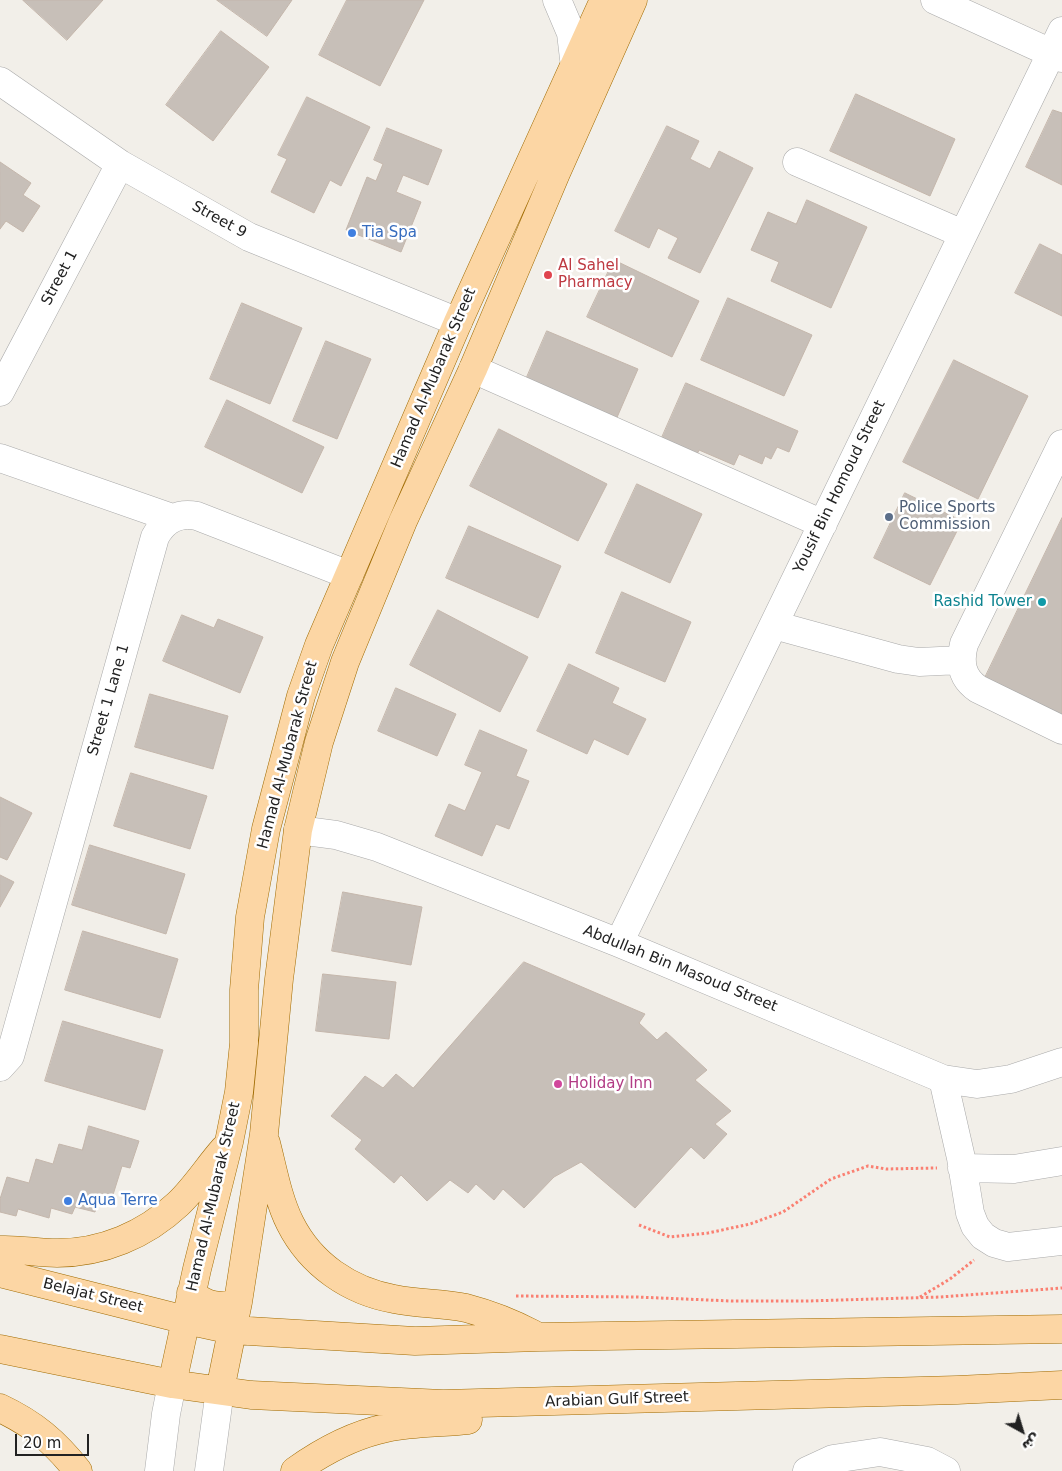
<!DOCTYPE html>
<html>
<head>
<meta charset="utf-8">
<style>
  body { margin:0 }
  #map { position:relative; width:1062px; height:1471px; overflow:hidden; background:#f2efe9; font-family:"DejaVu Sans","Noto Sans Arabic",sans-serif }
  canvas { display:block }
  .north { position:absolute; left:997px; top:1406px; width:50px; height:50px; -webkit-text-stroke:4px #fff; paint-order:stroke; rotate:141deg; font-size:14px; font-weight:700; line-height:20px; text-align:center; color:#222 }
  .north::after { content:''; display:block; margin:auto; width:18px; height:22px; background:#222; clip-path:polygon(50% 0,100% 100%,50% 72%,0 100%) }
  .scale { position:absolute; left:15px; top:1434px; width:74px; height:22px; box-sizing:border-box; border:2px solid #222; border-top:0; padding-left:6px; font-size:15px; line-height:18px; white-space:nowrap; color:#222; -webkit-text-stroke:4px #fff; paint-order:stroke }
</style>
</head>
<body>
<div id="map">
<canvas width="1062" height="1471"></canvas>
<div class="north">ش</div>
<div class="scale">20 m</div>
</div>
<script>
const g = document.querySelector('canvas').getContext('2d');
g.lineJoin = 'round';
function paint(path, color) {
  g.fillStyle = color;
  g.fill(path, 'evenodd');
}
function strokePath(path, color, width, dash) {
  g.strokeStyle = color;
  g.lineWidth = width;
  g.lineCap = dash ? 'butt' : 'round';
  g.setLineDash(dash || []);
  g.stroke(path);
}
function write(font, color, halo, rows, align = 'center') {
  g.font = font + ' "DejaVu Sans",sans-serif';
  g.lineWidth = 5;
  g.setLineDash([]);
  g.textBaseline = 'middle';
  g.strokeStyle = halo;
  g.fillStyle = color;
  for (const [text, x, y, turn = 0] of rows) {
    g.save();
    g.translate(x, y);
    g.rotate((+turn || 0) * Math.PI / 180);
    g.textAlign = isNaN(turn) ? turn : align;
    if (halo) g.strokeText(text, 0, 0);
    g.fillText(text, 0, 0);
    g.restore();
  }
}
const building = new Path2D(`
  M23,0H103L67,40Z
  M217,0H292L267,36Z
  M347,0H424L380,86L319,55Z
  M221,31L269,67L213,141L166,105Z
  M856,94L955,139L930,196L830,151Z
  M307,97L370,127L341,186L330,180L314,213L271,192L287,159L278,155Z
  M1053,110L1062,113V185L1026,167Z
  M667,126L699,141L690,159L710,169L719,151L753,168L700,273L668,258L678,238L658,228L649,248L615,231Z
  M387,128L442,150L428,185L403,175L396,192L421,202L401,252L346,230L367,177L376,181L383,164L374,160Z
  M0,162L31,183L23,195L40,206L23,232L6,221L0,229Z
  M807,200L867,227L831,308L771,281L779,262L751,250L768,212L796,224Z
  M1040,244L1062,255V316L1015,293Z
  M614,260L699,301L672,357L587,317Z
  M728,298L812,335L784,396L701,360Z
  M242,303L302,328L270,404L210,379Z
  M547,331L638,369L615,422L524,384Z
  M326,341L371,359L337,439L293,421Z
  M954,360L1028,396L978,499L903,462Z
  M686,383L798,431L789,452L777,447L771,459L765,456L762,464L739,454L734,465L699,450L696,457L660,442Z
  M227,400L324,447L302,493L205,447Z
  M499,429L607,484L578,541L470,486Z
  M637,484L702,514L670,583L605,553Z
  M905,493L962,521L930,585L874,558Z
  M1062,518V729L981,686Z
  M469,526L561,566L538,618L446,578Z
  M622,592L691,622L665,682L596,653Z
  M438,610L528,657L500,712L410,665Z
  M182,615L214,628L218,619L263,637L240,693L163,661Z
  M569,664L619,688L612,703L646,719L628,755L594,739L587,754L537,731Z
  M396,688L456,714L437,756L378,731Z
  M150,694L228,716L213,769L135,747Z
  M480,730L527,750L516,776L529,781L509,829L496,824L482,856L435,836L449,804L465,811L482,772L465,765Z
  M131,773L207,796L190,849L114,826Z
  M0,797L32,813L7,860L0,857Z
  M90,845L185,874L166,934L72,905Z
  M0,875L14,882L0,907Z
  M343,892L422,907L411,965L332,951Z
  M83,931L178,959L160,1018L65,990Z
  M524,962L645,1014L639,1023L657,1040L666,1032L707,1070L695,1080L731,1111L715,1124L727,1134L704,1159L691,1147L635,1208L581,1162L554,1177L524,1208L503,1189L494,1200L476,1184L468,1193L450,1180L427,1201L401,1175L394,1183L355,1149L362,1140L331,1116L365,1076L383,1088L396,1074L413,1088Z
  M323,974L396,982L389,1039L316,1031Z
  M63,1021L163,1050L145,1110L45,1081Z
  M89,1126L139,1141L130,1168L122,1166L112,1198L100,1194L95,1212L75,1207L72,1214L51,1208L49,1218L18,1209L16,1216L0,1212V1199L7,1177L29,1183L36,1159L53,1164L59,1144L82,1150Z`);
paint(building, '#c7bfb8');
strokePath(building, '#c4b6ab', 1);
const minor = new Path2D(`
  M557,0L571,33L575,67
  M935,0L1062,58
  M0,81L120,164L249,237L458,322
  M797,162L963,234
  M473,369L823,524
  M0,392L120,164
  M1062,444L964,644C959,663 962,678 978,689L1062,730
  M0,458L172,518
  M774,625L898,659L919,662L961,660
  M298,830L336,835L377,847L619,943L943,1079L977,1084L1011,1079L1062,1062
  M619,943L1062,31
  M0,1067L10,1056L155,537C164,520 178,512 197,516L349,575
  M943,1079L961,1158L970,1213L975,1226L983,1236L994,1243L1008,1247L1062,1241
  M962,1168L1014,1169L1062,1161
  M159,1471L166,1414L172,1384
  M209,1471L220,1390
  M807,1471L833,1459L880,1452L927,1461L946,1471`);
const major = new Path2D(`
  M266,1143C273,1170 278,1199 290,1223C311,1265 350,1291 394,1299C418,1304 442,1303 466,1308C489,1314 512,1323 533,1334
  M0,1250C19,1249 38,1253 57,1253C102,1253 145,1235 178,1204C195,1188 208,1167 224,1149
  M0,1273L186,1320L232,1330L415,1341L539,1337L1062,1329
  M191,1293C206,1306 220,1309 238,1302
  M0,1349L172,1384L251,1395L443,1404L957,1390L1062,1385
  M172,1384L197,1269L229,1142L239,1092L244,1043V990L250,917L266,829L301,696L319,645L458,322L604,0
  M220,1390L238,1302L264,1134L279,979L298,830L319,742L345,662L403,521L473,369L556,173L633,0
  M0,1408C34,1424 55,1442 78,1471
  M295,1471C323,1451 353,1435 386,1428C413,1422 441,1423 468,1420`);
strokePath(minor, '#a9a9a9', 29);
strokePath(major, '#a06b00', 29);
strokePath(new Path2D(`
  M639,1225L670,1237L708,1233L750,1224L783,1212L831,1179L868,1166L886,1169L937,1168
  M516,1296L637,1297L731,1301H808L940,1297L1062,1288
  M920,1297L950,1279L974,1260`), '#fa8072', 3, [2.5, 2.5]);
strokePath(minor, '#fff', 28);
strokePath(major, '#fcd6a4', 28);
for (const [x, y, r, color] of [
  [352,233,5,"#3f7fe0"],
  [548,275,5,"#e0444e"],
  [889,517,5,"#5c6f8a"],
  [1042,602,5,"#0f9aa8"],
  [558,1084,5,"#d1479c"],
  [68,1201,5,"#3f7fe0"]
]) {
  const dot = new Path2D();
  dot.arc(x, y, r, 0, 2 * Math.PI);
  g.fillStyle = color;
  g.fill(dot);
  strokePath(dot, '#fff', 2);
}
write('15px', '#222', '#fff', [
  ["Street 9",219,220,29],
  ["Street 1",60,278,-62],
  ["Hamad Al-Mubarak Street",434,378,-67],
  ["Yousif Bin Homoud Street",840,487,-64],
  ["Street 1 Lane 1",109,700,-74],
  ["Hamad Al-Mubarak Street",288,755,-75],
  ["Abdullah Bin Masoud Street",680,969,22],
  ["Hamad Al-Mubarak Street",214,1197,-77],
  ["Belajat Street",93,1296,14],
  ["Arabian Gulf Street",617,1400,-2]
]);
write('15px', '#366cbe', '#fff', [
  ["Tia Spa",362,233],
  ["Aqua Terre",78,1201]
], 'left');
write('15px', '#be3a42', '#fff', [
  ["Al Sahel",558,266],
  ["Pharmacy",558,283]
], 'left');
write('15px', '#4e5e75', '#fff', [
  ["Police Sports",899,508],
  ["Commission",899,525]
], 'left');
write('15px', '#0d838f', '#fff', [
  ["Rashid Tower",1032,602]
], 'right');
write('15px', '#b23c85', '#fff', [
  ["Holiday Inn",568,1084]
], 'left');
</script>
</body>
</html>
